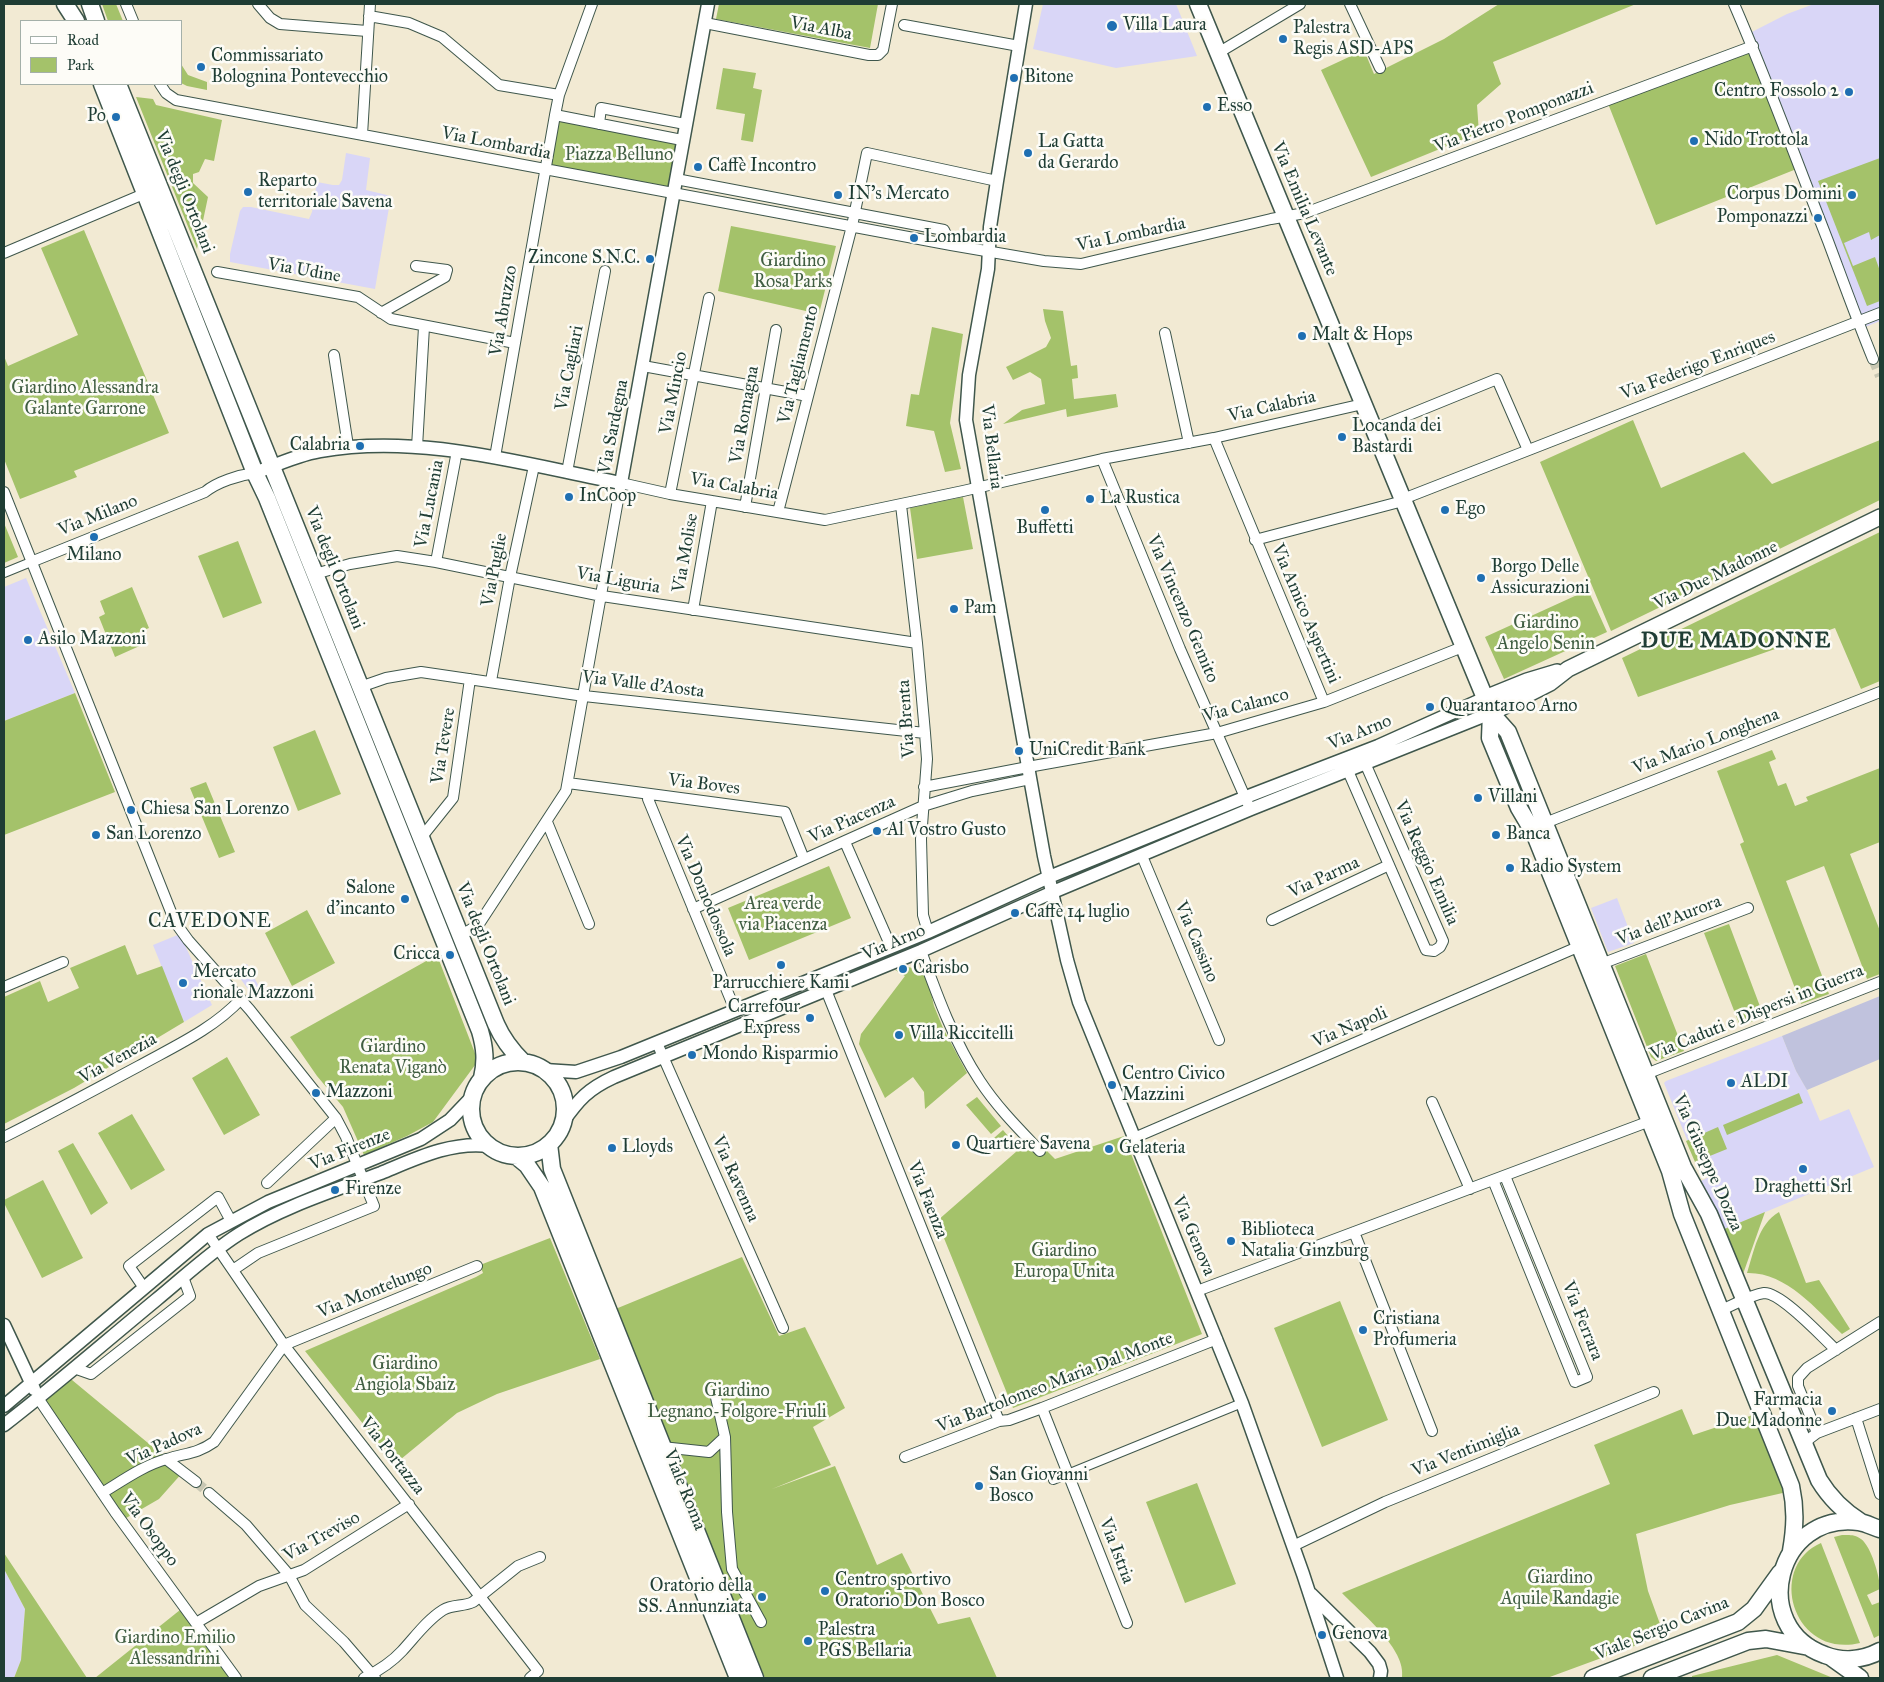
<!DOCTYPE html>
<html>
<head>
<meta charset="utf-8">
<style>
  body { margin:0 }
  #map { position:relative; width:1884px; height:1682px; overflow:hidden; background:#f2ead3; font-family:"IM FELL Great Primer",serif }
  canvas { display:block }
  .frame { position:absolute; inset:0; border:5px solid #1f3d34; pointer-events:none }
  .legend { position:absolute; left:20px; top:20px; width:162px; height:65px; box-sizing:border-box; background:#fdfcf7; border:1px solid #a4b0a9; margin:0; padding:6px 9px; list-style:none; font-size:15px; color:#1f3d34 }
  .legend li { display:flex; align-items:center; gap:10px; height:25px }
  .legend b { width:25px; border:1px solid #a4b0a9 }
</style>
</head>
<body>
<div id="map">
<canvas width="1884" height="1682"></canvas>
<div class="frame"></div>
<ul class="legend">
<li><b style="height:6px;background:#fff"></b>Road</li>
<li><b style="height:14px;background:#a4c26a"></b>Park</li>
</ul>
</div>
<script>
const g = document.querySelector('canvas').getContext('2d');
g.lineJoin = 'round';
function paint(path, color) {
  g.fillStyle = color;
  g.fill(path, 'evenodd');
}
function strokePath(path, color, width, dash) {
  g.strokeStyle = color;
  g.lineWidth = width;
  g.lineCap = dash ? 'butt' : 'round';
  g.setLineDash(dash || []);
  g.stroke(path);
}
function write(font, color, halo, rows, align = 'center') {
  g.font = font + ' "IM FELL Great Primer",serif';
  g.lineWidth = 5;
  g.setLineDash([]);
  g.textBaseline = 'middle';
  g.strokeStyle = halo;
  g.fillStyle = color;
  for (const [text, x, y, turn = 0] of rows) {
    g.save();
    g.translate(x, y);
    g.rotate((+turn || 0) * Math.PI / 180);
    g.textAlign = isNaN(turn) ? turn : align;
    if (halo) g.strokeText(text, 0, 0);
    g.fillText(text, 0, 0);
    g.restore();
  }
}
paint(new Path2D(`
  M1043,4H1176L1197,56L1116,68L1033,49Z
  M1814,4H1880V321L1863,328L1744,36L1787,14Z
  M346,153L370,158L366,190L391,196L375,289L230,262V254L240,211L243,207H251L309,219L312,212L317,182L333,185H339L342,180Z
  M26,578L75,693L4,721V587Z
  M1617,898L1634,943L1608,952L1591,908Z
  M180,934L212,1005L184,1022L153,945Z
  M247,964L264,996L256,1000L234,970Z
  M1782,1036L1796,1071L1807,1090L1820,1121L1849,1109L1874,1167L1722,1230L1701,1181L1709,1177L1706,1170L1700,1172L1664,1083L1666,1081Z
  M4,1569L25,1609L21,1660L14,1678H4Z`), '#d9d6f7');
paint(new Path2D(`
  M1880,996V1059L1807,1090L1796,1071L1782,1036Z`), '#c0c2dd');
paint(new Path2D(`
  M102,4H116L123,21H108Z
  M719,4H878L870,48L716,19Z
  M1499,4H1636L1493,62L1501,84L1477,105L1479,133L1371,177L1321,70L1364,50L1374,74L1444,39Z
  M1753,46L1799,168L1656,225L1607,101Z
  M181,64L188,75L207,82V90L187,86L181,83Z
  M723,68L756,73L753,88L762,90L753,142L741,140L745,114L716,109Z
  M136,97L153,99L156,105L222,120L214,161L205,159L199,172L193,174V183L208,197L197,249Z
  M555,115L682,140L673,194L544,169Z
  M1880,158V235L1871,240L1869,232L1844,243L1853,266L1875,257L1880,271V301L1867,306L1818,181Z
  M731,226L836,246L819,314L718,291Z
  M84,230L169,433L74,471L77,477L20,499L4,459V356L8,366L78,335L41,248Z
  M1043,309L1063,311L1071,366L1077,365L1078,378L1072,379L1074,399L1116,394L1118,407L1067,417L1066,409L1003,424L1022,410L1045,404L1041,379L1030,372L1013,380L1006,367L1046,347L1051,338L1045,321Z
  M932,327L963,334L950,423L961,469L945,472L934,431L906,426L911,394L919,395Z
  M1633,420L1661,488L1744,452L1772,484L1880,440V500L1611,631L1540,462Z
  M963,497L973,549L917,559L910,508Z
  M4,523L18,557L4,563Z
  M1880,532V681L1861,689L1835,628L1638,697L1622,658Z
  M238,541L262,603L223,618L198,556Z
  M132,587L149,628L139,632L144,644L115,657L99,617L105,614L100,601Z
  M1588,590L1607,632L1504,679L1485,637Z
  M75,693L115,792L4,835V721Z
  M315,730L341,794L298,811L273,747Z
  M1772,750L1776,759L1769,762L1778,786L1786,783L1795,806L1808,801L1806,797L1880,768V842L1850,854L1880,931V974L1867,979L1824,866L1786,881L1829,994L1801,1004L1740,844L1744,842L1717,771Z
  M206,782L235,852L219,858L190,788Z
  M829,866L851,918L749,960L728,908Z
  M307,910L335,963L292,986L265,933Z
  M1729,924L1764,1017L1740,1026L1704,933Z
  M125,945L137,975L162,966L184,1022L74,1088L4,1124V997L40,981L48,1002L79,988L70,968Z
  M1646,954L1684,1051L1656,1061L1651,1057L1615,966Z
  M437,955L478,1061L433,1122L407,1136L364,1155L343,1107L317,1076L290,1037Z
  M908,967L926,971L934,1006L943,1028L967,1073L925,1109L924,1092L913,1077L885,1098L859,1044L861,1034L905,976L895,970L907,972Z
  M227,1057L260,1115L224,1135L192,1078Z
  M1799,1093L1803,1103L1727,1135L1723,1125Z
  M977,1097L1001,1126L991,1134L966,1105Z
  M132,1114L165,1170L131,1190L98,1133Z
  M1718,1127L1727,1149L1695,1162L1686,1141Z
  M1003,1130L1014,1143L1005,1151L994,1138Z
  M1124,1136L1202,1334L1013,1408L937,1221L1033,1137L1055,1159Z
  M73,1143L108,1203L91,1215L58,1151Z
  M43,1180L83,1258L42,1278L4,1203V1200Z
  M1765,1212L1743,1274L1722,1230Z
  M1779,1212L1806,1283L1819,1280L1850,1329L1842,1334C1816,1309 1786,1272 1747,1273C1754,1252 1758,1224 1779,1212Z
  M550,1238L600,1359L497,1394L457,1413L395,1464L305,1351L476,1277L483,1273L480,1265Z
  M742,1257L779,1336L805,1327L845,1408L813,1427L831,1465L772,1489L835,1466L877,1565L902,1553L938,1624L970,1617L997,1678H765L697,1517L613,1310Z
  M1340,1301L1388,1420L1322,1447L1274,1328Z
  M66,1375L183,1472L159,1499L121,1521L38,1398Z
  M1682,1409L1693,1435L1753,1415L1787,1492L1730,1505L1636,1534L1648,1591L1664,1635L1547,1678H1402C1407,1649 1361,1613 1342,1593L1610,1484L1594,1445Z
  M1197,1483L1236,1584L1185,1603L1146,1502Z
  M1842,1535C1848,1535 1855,1534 1861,1539C1871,1546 1880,1577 1880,1589L1867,1595L1872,1605L1880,1602V1635L1874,1638L1834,1537Z
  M1821,1543L1860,1643C1793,1659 1766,1567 1821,1543Z
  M4,1553L87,1678H14L21,1660L25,1609L4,1569Z
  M180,1610L232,1678H95Z
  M1777,1655L1833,1678H1692V1676Z`), '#a4c26a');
strokePath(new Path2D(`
  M1873,359L1880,376
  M196,1482L209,1493`), '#c8c7b3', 10, [10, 5]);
const pedestrian = new Path2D(`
  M4,573L31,562
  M1053,1480L1242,1403`);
const minor = new Path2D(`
  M126,4L133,21
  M258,4L270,18L280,24L367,31
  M1350,4L1380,68
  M1734,4C1768,82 1797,162 1828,241C1843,281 1857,320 1873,359
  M369,16L409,23L442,37L499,85L559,95
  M705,23L869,55H878L883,50L892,4
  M904,25L1019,46
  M1218,53L1300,4
  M160,84L166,93L176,100L951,245L1044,261L1081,264L1271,219L1305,213L1753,46
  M555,115L682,140
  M599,124L601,108L685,124
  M362,135L370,4
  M676,179L944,230L951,245
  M4,253L146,193
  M217,272L358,297L391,319L515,343
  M381,313L445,277L447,270L416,266
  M1165,333L1189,443
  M334,355L348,446
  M643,366L808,396
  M1374,429L1497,379L1528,450
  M1214,438L1324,702
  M417,447L424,327
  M495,457L555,115L559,95L592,4
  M1102,459L1180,649L1248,804
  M567,472L605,271
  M4,492L175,922L188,940L250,1010L336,1118L346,1137L374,1206L258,1253L233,1270
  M670,494L709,298
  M1403,499L1880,313
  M901,505L917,643L925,733L927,759L921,839L923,915L928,932
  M745,507L776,330
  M778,512L852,226L867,153L997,181
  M1255,540L1403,501
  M31,562L205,492C217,482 239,475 255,473
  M436,562L457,451
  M315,574L350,564L397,556L436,562L602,596L917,643
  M693,610L712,501
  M491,681L510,577L534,466
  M360,687L386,678L421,672L584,696L925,733
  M1348,771L1426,950L1434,951L1440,947L1443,941L1365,763
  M568,783L785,812L804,859
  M924,787L1028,767L1217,733L1324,702L1465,646
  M648,794V799L735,1010
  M547,822L589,924
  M1545,823L1880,692
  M421,838L453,798L470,679
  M845,842L891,947
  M1142,856L1219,1040
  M693,909L923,806L972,791L1030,779
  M1272,920L1389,865
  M460,935L470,930L479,924L566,791L621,483L670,494L825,520L963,491L1102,459L1214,438L1363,404
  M921,951C937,995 954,1042 980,1081C997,1107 1019,1129 1040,1151
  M1601,964L1748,908
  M4,987L63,962
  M826,990L999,1421
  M657,1043L783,1328
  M1646,1074L1880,982
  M1432,1102L1470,1189
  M4,1137C50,1114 94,1090 139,1066C175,1046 213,1029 241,999
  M1134,1138L1580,946
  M1493,1180L1575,1382L1587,1377L1505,1176
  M267,1183L336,1118
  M1354,1232L1432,1431
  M208,1234L284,1345L538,1671L530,1678
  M144,1288L129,1266L218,1197L231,1221
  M1197,1291L1650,1121
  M1721,1310C1734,1305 1750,1295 1764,1293C1781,1292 1822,1337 1836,1350
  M74,1368L91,1374L190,1296L183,1277
  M38,1398L115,1512L236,1678
  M1042,1408L1127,1623
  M1856,1418L1880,1494
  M1817,1433L1798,1386V1378L1807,1368L1880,1322
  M725,1437L727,1512L732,1569L761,1622
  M1805,1446L1809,1439L1817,1433L1880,1409
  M662,1447L709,1452L725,1437L715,1393
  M905,1457L999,1421L1009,1420L1042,1408L1217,1339
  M166,1459L196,1482
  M102,1493C122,1481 144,1465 167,1459C185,1453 197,1454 214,1442L284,1345L477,1266
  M209,1493L246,1525L289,1575L305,1605L344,1642L375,1678
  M1293,1546L1385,1502L1654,1392
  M196,1623L259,1586L304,1570L409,1504
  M364,1678C378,1671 391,1663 402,1651C415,1637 427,1620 443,1610C453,1604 463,1607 473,1602L518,1566L540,1557`);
const tertiary = new Path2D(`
  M1026,4L997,181L990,227L988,269L969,375L966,420L1044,856L1067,960L1079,1002L1242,1403L1303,1574L1337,1678
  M255,473C276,465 297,455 320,451C420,433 522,464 621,483L708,4
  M545,1070L576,1072L621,1057L928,932L1049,877L1246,797L1378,746L1485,698
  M562,1123C579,1099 588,1089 614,1077L921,951L1053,892L1251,809L1491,713
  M4,1325L34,1389
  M4,1406L208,1234L268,1202L421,1139L450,1120L472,1097
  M4,1425C56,1385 105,1342 156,1300C183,1278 209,1253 239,1234C282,1207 333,1191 381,1173C415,1159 451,1141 489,1146
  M1311,1594L1370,1652L1379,1664L1381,1671L1380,1678`);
const secondary = new Path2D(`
  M1485,698L1527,681L1557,672
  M1491,713L1550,683L1568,669L1880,517`);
const primary = new Path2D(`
  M65,4L76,21
  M90,4L96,21
  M1198,4L1485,698L1491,713L1508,732L1683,1167L1709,1214L1819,1480C1830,1498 1843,1511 1861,1522
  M102,84L255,473L267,498L480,1031C485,1048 486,1061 482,1078
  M118,84L496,1024C503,1040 511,1050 523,1062
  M1491,713L1490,738L1519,808L1535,835L1670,1171L1682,1214L1791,1486C1796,1509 1795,1528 1791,1551
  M471 1109a47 47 0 1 1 94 0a47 47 0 1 1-94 0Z
  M549,1144L552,1169L755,1678
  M516,1156L527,1165L542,1187L738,1678
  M1880,1529C1873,1527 1866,1523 1859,1522C1777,1511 1747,1627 1825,1655C1843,1662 1863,1660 1880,1651
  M1832,1658L1860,1678
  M1593,1678L1738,1622L1754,1609L1780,1573
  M1652,1678L1748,1641L1766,1639L1809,1647`);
strokePath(pedestrian, '#3f574c', 10);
strokePath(minor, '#3f574c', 12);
strokePath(tertiary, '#3f574c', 15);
strokePath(secondary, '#3f574c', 18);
strokePath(primary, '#3f574c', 19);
strokePath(pedestrian, '#fff', 8);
strokePath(minor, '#fff', 10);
strokePath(tertiary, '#fff', 12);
strokePath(secondary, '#fff', 15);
strokePath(primary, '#fff', 16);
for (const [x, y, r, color] of [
  [1112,26,6,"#1f6fb2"],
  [1283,39,5,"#1f6fb2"],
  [201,67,5,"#1f6fb2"],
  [1014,78,5,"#1f6fb2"],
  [1849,92,5,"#1f6fb2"],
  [1207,107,5,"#1f6fb2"],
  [116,117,5,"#1f6fb2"],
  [1694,141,5,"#1f6fb2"],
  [1028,153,5,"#1f6fb2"],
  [698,167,5,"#1f6fb2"],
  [248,192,5,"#1f6fb2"],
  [838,195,5,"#1f6fb2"],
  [1852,195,5,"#1f6fb2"],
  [1818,218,5,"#1f6fb2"],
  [914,238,5,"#1f6fb2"],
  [650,259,5,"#1f6fb2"],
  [1302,336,5,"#1f6fb2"],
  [1342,437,5,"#1f6fb2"],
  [360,446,5,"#1f6fb2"],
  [569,497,5,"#1f6fb2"],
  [1090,499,5,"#1f6fb2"],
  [1045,510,5,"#1f6fb2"],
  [1445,510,5,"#1f6fb2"],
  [94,537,5,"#1f6fb2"],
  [1481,578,5,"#1f6fb2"],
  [954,609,5,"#1f6fb2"],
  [28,640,5,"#1f6fb2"],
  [1430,707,5,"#1f6fb2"],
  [1019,751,5,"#1f6fb2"],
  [1478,798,5,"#1f6fb2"],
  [131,810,5,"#1f6fb2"],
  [877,831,5,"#1f6fb2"],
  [96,835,5,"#1f6fb2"],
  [1496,835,5,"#1f6fb2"],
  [1510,868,5,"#1f6fb2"],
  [405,899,5,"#1f6fb2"],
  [1015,913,5,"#1f6fb2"],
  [450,955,5,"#1f6fb2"],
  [781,965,5,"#1f6fb2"],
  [903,969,5,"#1f6fb2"],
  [183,983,5,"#1f6fb2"],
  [810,1018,5,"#1f6fb2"],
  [899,1035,5,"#1f6fb2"],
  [692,1055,5,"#1f6fb2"],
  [1731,1083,5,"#1f6fb2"],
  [1112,1085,5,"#1f6fb2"],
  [316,1093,5,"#1f6fb2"],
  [956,1145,5,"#1f6fb2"],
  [612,1148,5,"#1f6fb2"],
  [1109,1149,5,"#1f6fb2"],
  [1803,1169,5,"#1f6fb2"],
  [335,1190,5,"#1f6fb2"],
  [1231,1241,5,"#1f6fb2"],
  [1363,1330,5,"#1f6fb2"],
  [1832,1411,5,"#1f6fb2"],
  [979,1486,5,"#1f6fb2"],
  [825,1591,5,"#1f6fb2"],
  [762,1597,5,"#1f6fb2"],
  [1322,1635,5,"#1f6fb2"],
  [808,1641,5,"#1f6fb2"]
]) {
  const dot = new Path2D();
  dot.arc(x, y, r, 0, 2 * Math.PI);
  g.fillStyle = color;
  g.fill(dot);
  strokePath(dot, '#fdfcf7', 2);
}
write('18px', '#1f3d34', '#fdfcf7', [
  ["Villa Laura",1123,26],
  ["Palestra",1293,29],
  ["Regis ASD-APS",1293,50],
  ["Commissariato",211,57],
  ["Bolognina Pontevecchio",211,78],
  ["Bitone",1024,78],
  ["Centro Fossolo 2",1839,92,"right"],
  ["Esso",1217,107],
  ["Po",106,117,"right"],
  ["Nido Trottola",1704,141],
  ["La Gatta",1038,143],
  ["da Gerardo",1038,164],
  ["Caffè Incontro",708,167],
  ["Reparto",258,182],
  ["territoriale Savena",258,203],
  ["IN's Mercato",848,195],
  ["Corpus Domini",1842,195,"right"],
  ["Pomponazzi",1808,218,"right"],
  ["Lombardia",924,238],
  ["Zincone S.N.C.",640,259,"right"],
  ["Malt & Hops",1312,336],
  ["Locanda dei",1352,427],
  ["Bastardi",1352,448],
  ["Calabria",350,446,"right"],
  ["InCoop",579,497],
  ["La Rustica",1100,499],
  ["Ego",1455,510],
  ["Buffetti",1045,529,"center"],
  ["Milano",94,556,"center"],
  ["Borgo Delle",1491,568],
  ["Assicurazioni",1491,589],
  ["Pam",964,609],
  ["Asilo Mazzoni",38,640],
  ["Quaranta100 Arno",1440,707],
  ["UniCredit Bank",1029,751],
  ["Villani",1488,798],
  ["Chiesa San Lorenzo",141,810],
  ["Al Vostro Gusto",887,831],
  ["San Lorenzo",106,835],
  ["Banca",1506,835],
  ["Radio System",1520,868],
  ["Salone",395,889,"right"],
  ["d'incanto",395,910,"right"],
  ["Caffè 14 luglio",1025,913],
  ["Cricca",440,955,"right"],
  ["Carisbo",913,969],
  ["Mercato",193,973],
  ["rionale Mazzoni",193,994],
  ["Parrucchiere Kami",781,984,"center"],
  ["Carrefour",800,1008,"right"],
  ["Express",800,1029,"right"],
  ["Villa Riccitelli",909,1035],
  ["Mondo Risparmio",702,1055],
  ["Centro Civico",1122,1075],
  ["Mazzini",1122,1096],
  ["ALDI",1741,1083],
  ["Mazzoni",326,1093],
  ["Quartiere Savena",966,1145],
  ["Lloyds",622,1148],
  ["Gelateria",1119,1149],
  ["Draghetti Srl",1803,1188,"center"],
  ["Firenze",345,1190],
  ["Biblioteca",1241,1231],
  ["Natalia Ginzburg",1241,1252],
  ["Cristiana",1373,1320],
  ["Profumeria",1373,1341],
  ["Farmacia",1822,1401,"right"],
  ["Due Madonne",1822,1422,"right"],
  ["San Giovanni",989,1476],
  ["Bosco",989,1497],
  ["Centro sportivo",835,1581],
  ["Oratorio Don Bosco",835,1602],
  ["Oratorio della",752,1587,"right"],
  ["SS. Annunziata",752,1608,"right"],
  ["Palestra",818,1631],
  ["PGS Bellaria",818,1652],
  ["Genova",1332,1635]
], 'left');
write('18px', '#1f3d34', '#fdfcf7', [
  ["Via Alba",821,29,11],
  ["Via Pietro Pomponazzi",1514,118,-21],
  ["Via Lombardia",496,144,11],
  ["Via degli Ortolani",184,192,68],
  ["Via Emilia Levante",1304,209,67],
  ["Via Lombardia",1131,235,-12],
  ["Via Udine",304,271,10],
  ["Via Abruzzo",504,311,-80],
  ["Via Tagliamento",799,365,-76],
  ["Via Federigo Enriques",1698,366,-21],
  ["Via Cagliari",570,368,-79],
  ["Via Mincio",674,393,-79],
  ["Via Calabria",1272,407,-13],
  ["Via Romagna",745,415,-80],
  ["Via Sardegna",614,427,-79],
  ["Via Bellaria",991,447,83],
  ["Via Calabria",734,487,10],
  ["Via Lucania",430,504,-79],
  ["Via Milano",98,516,-22],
  ["Via Molise",686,553,-80],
  ["Via degli Ortolani",334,568,68],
  ["Via Puglie",495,570,-79],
  ["Via Due Madonne",1716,576,-26],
  ["Via Liguria",618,581,10],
  ["Via Vincenzo Gemito",1182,609,67],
  ["Via Amico Aspertini",1305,614,67],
  ["Via Valle d'Aosta",643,685,7],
  ["Via Calanco",1246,706,-15],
  ["Via Brenta",907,719,-94],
  ["Via Arno",1360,733,-22],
  ["Via Mario Longhena",1706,742,-21],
  ["Via Tevere",444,746,-81],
  ["Via Boves",704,785,7],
  ["Via Piacenza",852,820,-24],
  ["Via Reggio Emilia",1426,863,66],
  ["Via Parma",1324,878,-25],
  ["Via Domodossola",705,896,67],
  ["Via dell'Aurora",1669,921,-21],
  ["Via Cassino",1196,942,67],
  ["Via Arno",894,943,-23],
  ["Via degli Ortolani",485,944,68],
  ["Via Caduti e Dispersi in Guerra",1757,1013,-22],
  ["Via Napoli",1350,1028,-23],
  ["Via Venezia",118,1059,-29],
  ["Via Firenze",350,1150,-22],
  ["Via Giuseppe Dozza",1707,1163,66],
  ["Via Ravenna",735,1179,66],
  ["Via Faenza",927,1200,68],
  ["Via Genova",1193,1236,67],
  ["Via Montelungo",375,1291,-22],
  ["Via Ferrara",1582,1321,68],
  ["Via Bartolomeo Maria Dal Monte",1055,1383,-21],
  ["Via Padova",164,1445,-24],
  ["Via Ventimiglia",1466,1451,-22],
  ["Via Portazza",392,1456,52],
  ["Viale Roma",684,1490,68],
  ["Via Osoppo",149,1530,54],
  ["Via Treviso",322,1537,-29],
  ["Via Istria",1116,1551,69],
  ["Viale Sergio Cavina",1662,1629,-22]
]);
write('18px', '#405e42', '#fdfcf7', [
  ["Piazza Belluno",619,156],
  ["Giardino",793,262],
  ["Rosa Parks",793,283],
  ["Giardino Alessandra",85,389],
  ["Galante Garrone",85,410],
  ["Giardino",1546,624],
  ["Angelo Senin",1546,645],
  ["Area verde",783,905],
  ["via Piacenza",783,926],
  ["Giardino",393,1048],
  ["Renata Viganò",393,1069],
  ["Giardino",1064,1252],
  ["Europa Unita",1064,1273],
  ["Giardino",405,1365],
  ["Angiola Sbaiz",405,1386],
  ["Giardino",737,1392],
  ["Legnano-Folgore-Friuli",737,1413],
  ["Giardino",1560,1579],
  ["Aquile Randagie",1560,1600],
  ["Giardino Emilio",175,1639],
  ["Alessandrini",175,1660]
]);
g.letterSpacing = '1px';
write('20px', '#1f3d34', '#fdfcf7', [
  ["CAVEDONE",210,922]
]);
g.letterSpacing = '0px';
g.letterSpacing = '1px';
write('bold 22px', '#1f3d34', '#fdfcf7', [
  ["DUE MADONNE",1736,642]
]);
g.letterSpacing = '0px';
</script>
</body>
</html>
